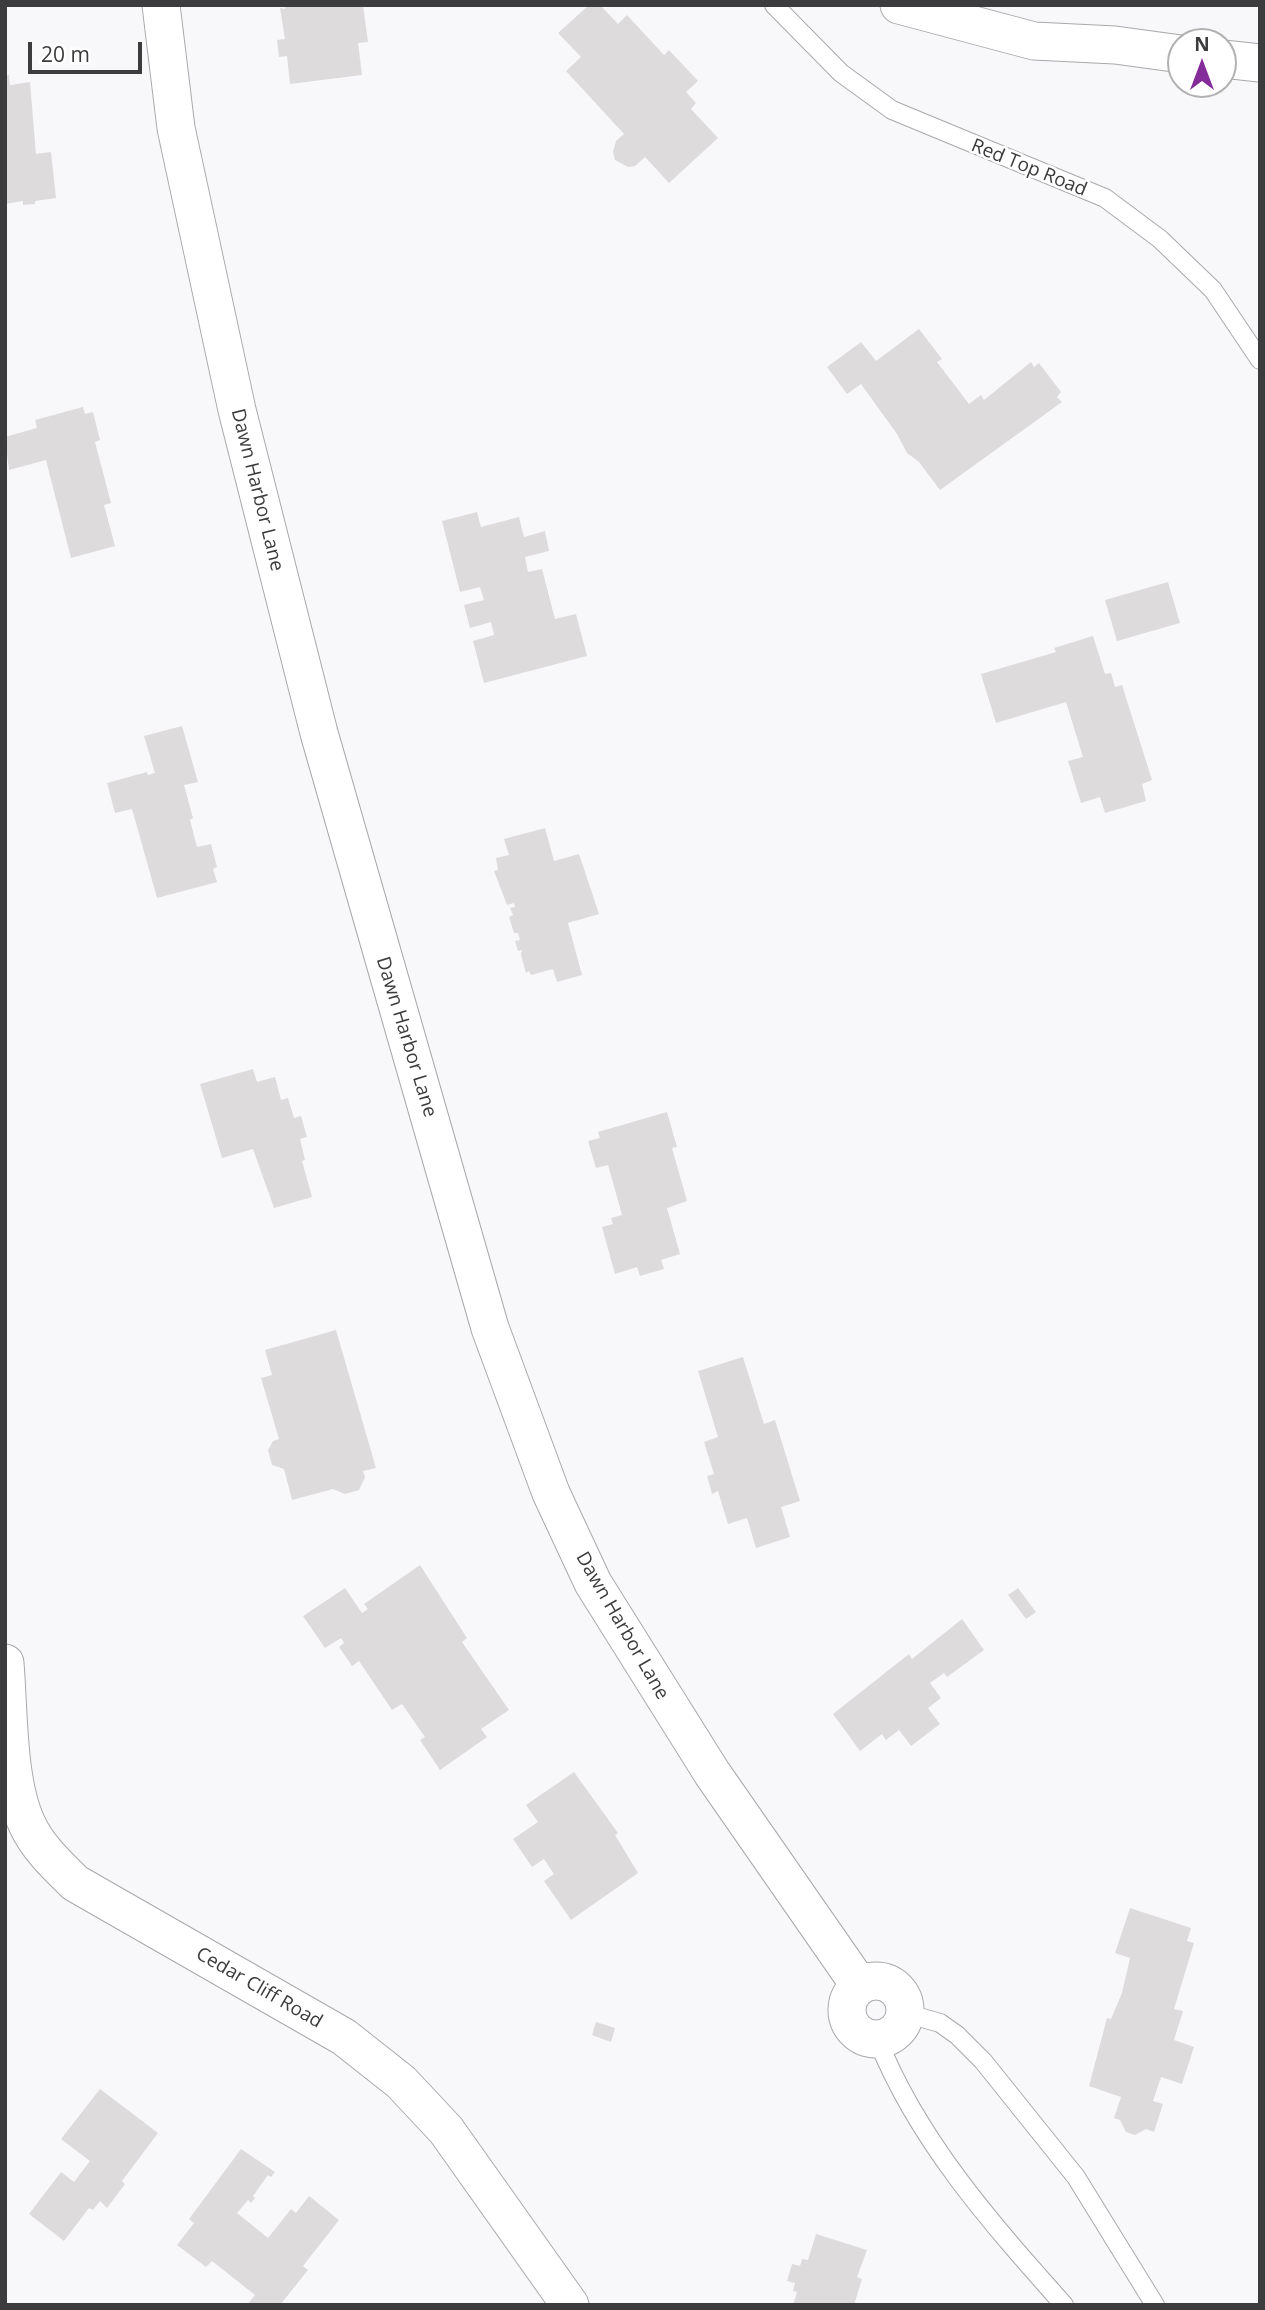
<!DOCTYPE html>
<html>
<head>
<meta charset="utf-8">
<style>
  body { margin:0 }
  #map { position:relative; width:1265px; height:2310px; overflow:hidden; background:#f8f8fa; font-family:"Open Sans",sans-serif }
  canvas { display:block }
  .frame { position:absolute; inset:0; border:7px solid #3c3b3d; pointer-events:none }
  .north { position:absolute; left:1167px; top:28px; width:70px; height:70px; box-sizing:border-box; background:#fff; border:2px solid #b1b1b1; border-radius:50%; rotate:0deg; font-size:19px; font-weight:700; line-height:28px; text-align:center; color:#3c3b3d }
  .north::after { content:''; display:block; margin:auto; width:24px; height:32px; background:#842d9a; clip-path:polygon(50% 0,100% 100%,50% 72%,0 100%) }
  .scale { position:absolute; left:28px; top:42px; width:114px; height:32px; box-sizing:border-box; border:4px solid #3c3b3d; border-top:0; padding-left:9px; font-size:21px; line-height:24px; white-space:nowrap; color:#3c3b3d; -webkit-text-stroke:5px #fff; paint-order:stroke }
</style>
</head>
<body>
<div id="map">
<canvas width="1265" height="2310"></canvas>
<div class="frame"></div>
<div class="north">N</div>
<div class="scale">20 m</div>
</div>
<script>
const g = document.querySelector('canvas').getContext('2d');
g.lineJoin = 'round';
function paint(path, color) {
  g.fillStyle = color;
  g.fill(path, 'evenodd');
}
function strokePath(path, color, width, dash) {
  g.strokeStyle = color;
  g.lineWidth = width;
  g.lineCap = dash ? 'butt' : 'round';
  g.setLineDash(dash || []);
  g.stroke(path);
}
function write(font, color, halo, rows, align = 'center') {
  g.font = font + ' "Open Sans",sans-serif';
  g.lineWidth = 5;
  g.setLineDash([]);
  g.textBaseline = 'middle';
  g.strokeStyle = halo;
  g.fillStyle = color;
  for (const [text, x, y, turn = 0] of rows) {
    g.save();
    g.translate(x, y);
    g.rotate((+turn || 0) * Math.PI / 180);
    g.textAlign = isNaN(turn) ? turn : align;
    if (halo) g.strokeText(text, 0, 0);
    g.fillText(text, 0, 0);
    g.restore();
  }
}
paint(new Path2D(`
  M285,5H363L368,42L358,43L362,75L290,84L287,56L279,57L277,40L285,39L280,8L285,9Z
  M589,5H600L618,24L627,15L664,55L669,50L698,81L686,92L696,103L691,109L718,138L669,183L645,157L635,166L628,167L615,160L613,152L616,141L624,134L566,71L581,57L558,33Z
  M9,75L10,85L30,82L36,154L51,152L56,198L35,201V204L23,205V201L5,204V76Z
  M919,329L942,359L937,362L969,404L981,395L984,400L1031,362L1034,367L1039,363L1061,392L1057,397L1062,402L940,490L919,462L907,453L897,434L861,384L847,394L827,367L861,342L876,361Z
  M83,407L85,414L93,412L100,440L95,442L111,503L104,505L115,546L71,558L46,460L9,470L5,437L37,428L35,420Z
  M477,512L481,527L519,517L524,537L545,531L549,551L525,557L528,572L542,569L555,619L576,614L587,656L484,683L473,641L494,635L491,622L470,628L464,605L484,600L480,587L460,592L442,521Z
  M1168,582L1180,623L1117,641L1105,600Z
  M1093,636L1105,674L1111,673L1115,687L1122,685L1152,780L1142,784L1146,801L1105,813L1100,797L1081,803L1068,761L1083,757L1066,702L996,723L981,674L1056,652L1054,648Z
  M182,726L198,782L184,785L193,818L190,820L197,847L211,844L217,867L213,869L217,882L157,898L132,809L115,813L107,783L147,772L148,775L155,773L144,736Z
  M545,828L554,861L579,854L599,914L568,923L582,975L557,982L553,969L531,975L529,971L526,973L521,955L522,950L518,951L515,941L520,940L518,933H514L509,917L513,915L510,908L515,907L514,903L507,905L494,871L498,870L496,858L509,855L504,839Z
  M253,1069L257,1082L275,1077L281,1100L288,1098L294,1118L301,1116L307,1137L300,1139L305,1160L302,1161L312,1197L274,1208L253,1149L222,1158L200,1084Z
  M667,1112L677,1147L672,1148L687,1201L667,1208L680,1254L661,1260L664,1269L640,1276L637,1267L615,1274L602,1227L613,1224L611,1218L622,1215L608,1165L596,1168L588,1141L600,1138L598,1132Z
  M336,1330L376,1468L363,1471L365,1477L359,1490L345,1494L333,1489L292,1500L284,1469L272,1465L268,1450L273,1441L279,1439L261,1378L272,1375L265,1350Z
  M743,1357L764,1424L775,1420L800,1501L781,1507L790,1537L756,1548L747,1518L728,1524L718,1491L712,1494L707,1476L714,1474L704,1442L718,1437L698,1371Z
  M420,1565L467,1638L462,1642L509,1710L481,1729L487,1737L440,1770L420,1740L425,1737L402,1704L392,1710L359,1661L352,1666L339,1647L344,1643L341,1638L325,1648L303,1616L345,1588L362,1613L368,1609L364,1604Z
  M1018,1588L1036,1612L1026,1619L1008,1595Z
  M962,1619L984,1650L947,1677L944,1673L930,1683L941,1698L928,1708L940,1724L911,1746L899,1730L886,1740L882,1734L860,1751L833,1714L909,1654L912,1659Z
  M574,1772L618,1833L615,1835L638,1873L571,1920L544,1881L554,1874L544,1859L532,1867L513,1839L538,1822L526,1805Z
  M1130,1908L1191,1928L1187,1941L1194,1943L1174,2009L1183,2011L1174,2040L1194,2047L1182,2084L1161,2077L1153,2101L1163,2104L1154,2132L1146,2129L1135,2135L1126,2132L1120,2120L1114,2118L1121,2097L1089,2086L1107,2018L1111,2019L1122,1993L1130,1958L1115,1953Z
  M596,2022L615,2028L611,2042L592,2035Z
  M100,2089L158,2133L122,2181L125,2184L107,2208L100,2201L93,2210L89,2208L64,2241L29,2214L61,2172L74,2182L90,2161L61,2139Z
  M241,2149L275,2172L271,2177L268,2175L253,2196L255,2198L251,2203L248,2200L237,2213L268,2238L291,2209L296,2213L309,2196L339,2220L303,2266L308,2270L280,2305H247L255,2295L212,2261L206,2267L177,2245L194,2223L189,2219Z
  M816,2234L867,2250L857,2277L862,2279L854,2305H793L797,2292L793,2291L795,2283L787,2281L792,2264L800,2266L802,2259L808,2260Z`), '#dedbdc');
const lane = new Path2D(`
  M774,5L841,73L892,110L1105,198L1160,239L1213,290L1260,360
  M905,2013L940,2023L957,2035L983,2061L1076,2177L1155,2305
  M877,2038C917,2140 992,2224 1064,2305`);
const street = new Path2D(`
  M161,5L176,128L237,410L319,733L490,1328L551,1493L593,1583L712,1773L860,1986
  M899,5L1034,41L1115,45L1181,54
  M1223,59L1260,63
  M5,1663C9,1711 7,1781 27,1824C38,1848 57,1865 75,1883L344,2037L401,2082L446,2130L570,2305
  M847 2010a29 29 0 1 1 58 0a29 29 0 1 1-58 0Z`);
strokePath(lane, '#a9a9ac', 20);
strokePath(street, '#a9a9ac', 39);
strokePath(lane, '#fff', 18);
strokePath(street, '#fff', 37);
write('19px', '#3c3b3d', '#fff', [
  ["Red Top Road",1029,168,22],
  ["Dawn Harbor Lane",257,490,76],
  ["Dawn Harbor Lane",406,1037,73],
  ["Dawn Harbor Lane",622,1626,60],
  ["Cedar Cliff Road",259,1988,30]
]);
</script>
</body>
</html>
